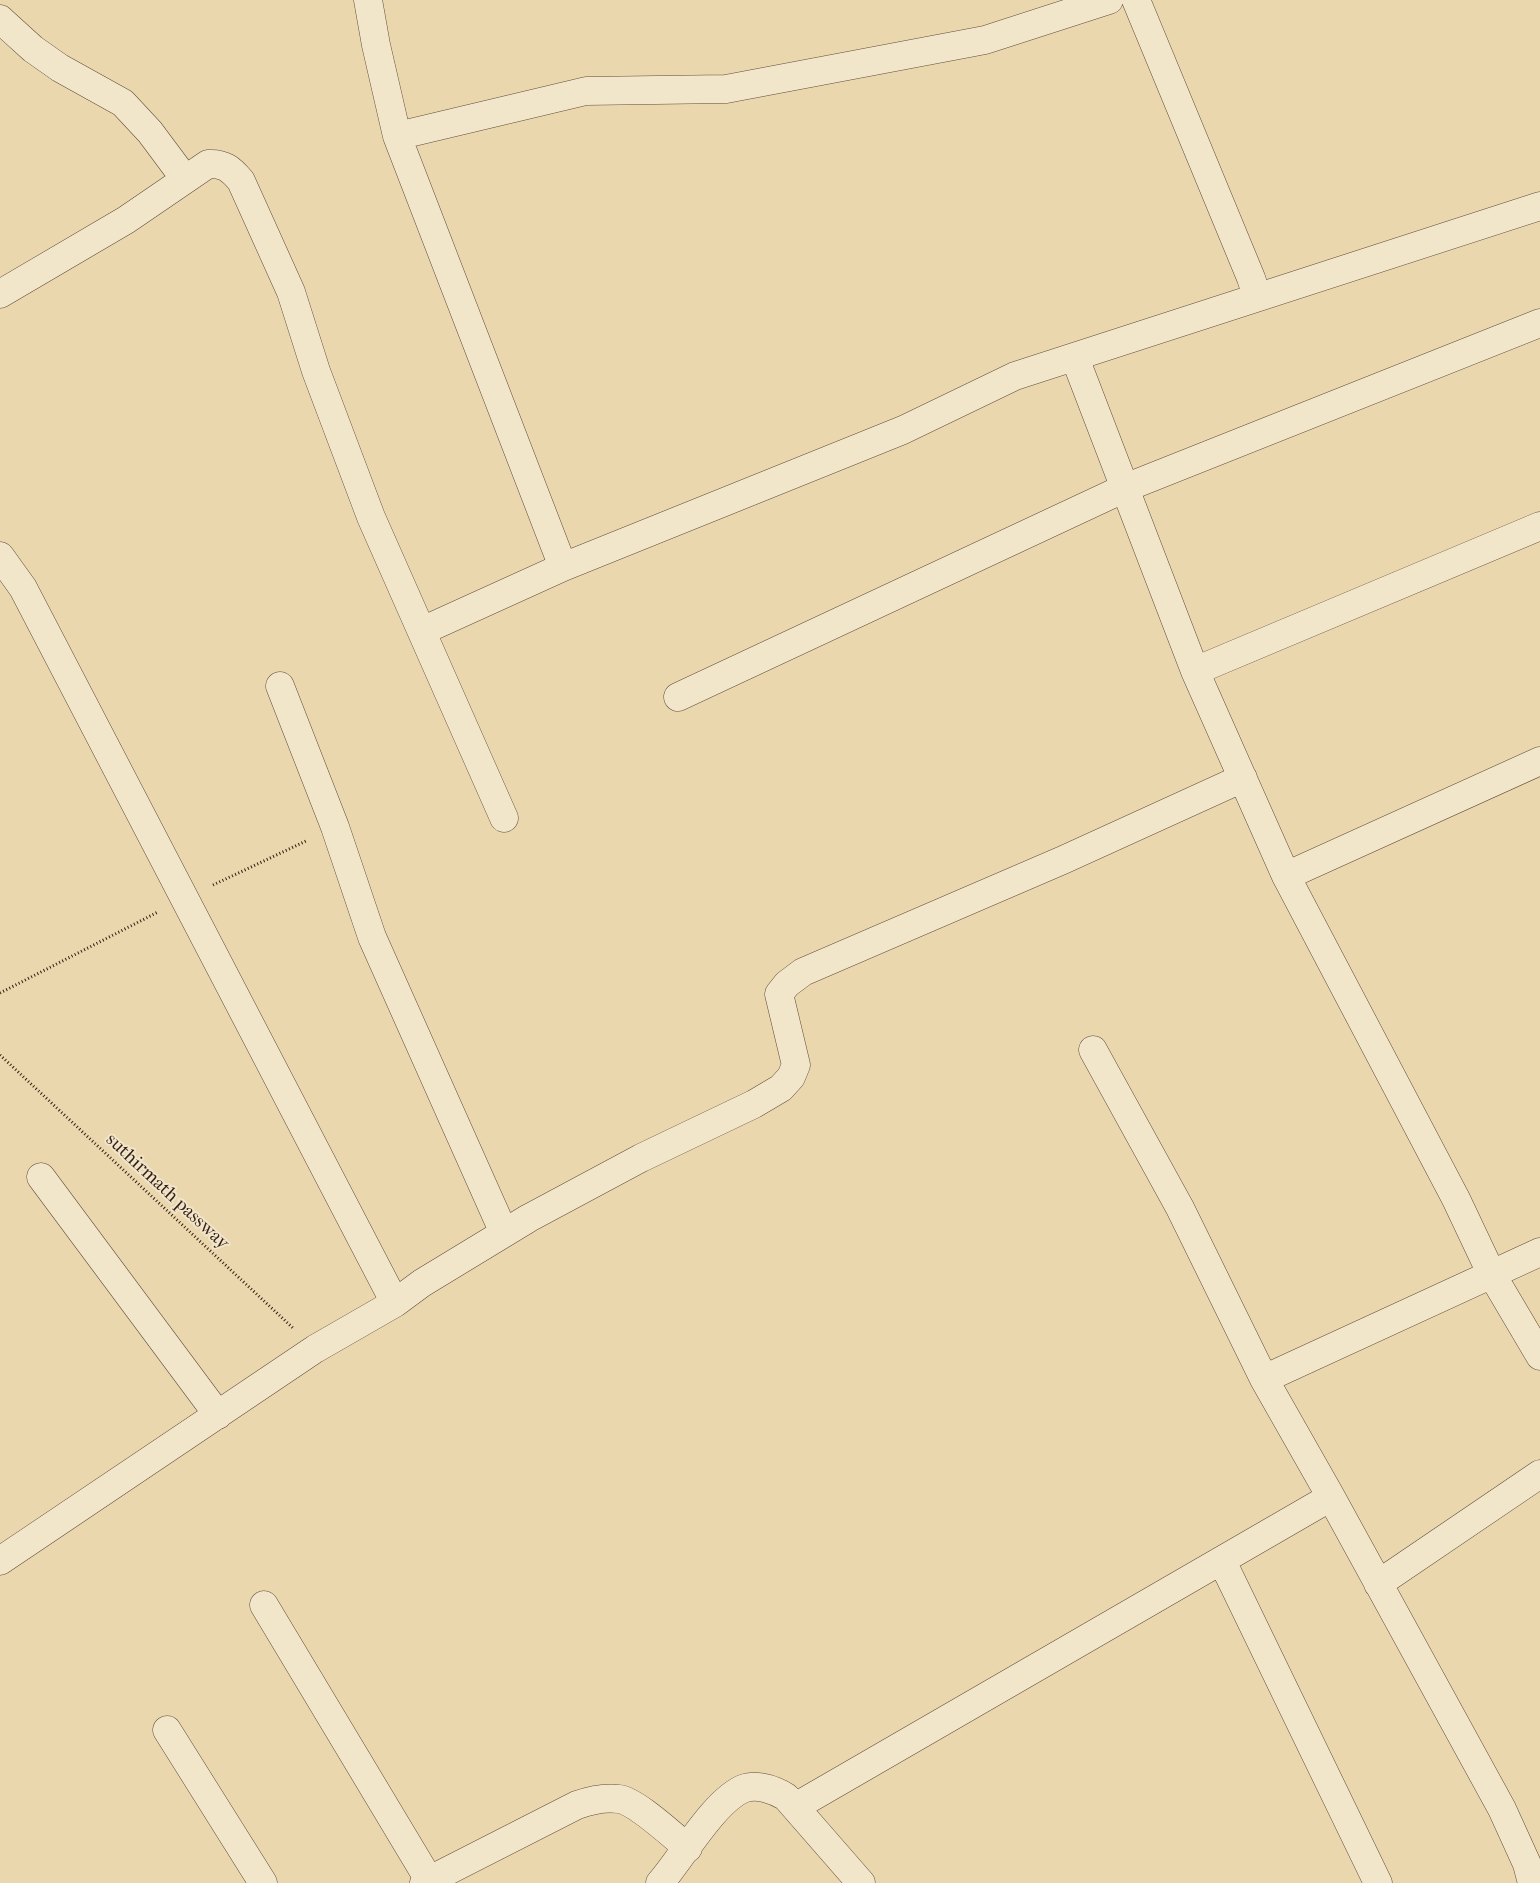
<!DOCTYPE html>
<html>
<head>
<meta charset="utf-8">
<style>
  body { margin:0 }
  canvas { display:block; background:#ead7ad }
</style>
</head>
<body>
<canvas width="1540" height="1883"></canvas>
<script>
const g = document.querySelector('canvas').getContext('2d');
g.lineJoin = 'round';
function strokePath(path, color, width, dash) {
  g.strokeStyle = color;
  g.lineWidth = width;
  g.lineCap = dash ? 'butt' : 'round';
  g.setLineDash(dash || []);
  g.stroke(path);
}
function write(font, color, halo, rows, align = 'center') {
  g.font = font + ' "IM FELL French Canon",serif';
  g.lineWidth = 4;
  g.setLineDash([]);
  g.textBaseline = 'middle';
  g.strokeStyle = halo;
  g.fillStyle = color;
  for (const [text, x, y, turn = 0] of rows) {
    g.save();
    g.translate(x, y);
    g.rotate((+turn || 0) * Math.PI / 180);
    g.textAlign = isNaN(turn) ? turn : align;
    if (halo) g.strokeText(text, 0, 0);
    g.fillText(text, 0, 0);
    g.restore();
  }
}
const street = new Path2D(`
  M368,0L376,45L397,136L563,567
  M1136,0L1251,278L1257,296
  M0,19L33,49L60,68L123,103L150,132L185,179
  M397,136L586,91L726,89L985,40L1109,0
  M0,294L126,220L208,164C224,163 231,169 241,181L291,292L316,371L371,517L504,818
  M1075,358L1195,671L1286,876L1456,1199L1491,1273L1540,1356
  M0,556L23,588L395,1303
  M422,631L563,567L903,430L1015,376L1540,206
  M1195,671L1540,526
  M280,686L335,827L372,937L504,1233
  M678,697L1125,488L1540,323
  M1286,876L1540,761
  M1093,1050L1180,1208L1264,1379
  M41,1177L218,1415
  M1331,1497L1502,1809L1527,1864L1532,1883
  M0,1561L315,1349L395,1303L422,1283L529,1218L641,1158L754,1104L781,1088L791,1077L796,1065L779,994L787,984L803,972L1063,860L1243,778
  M1222,1561L1378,1883
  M1378,1584L1540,1474
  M264,1605L429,1880
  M167,1730L263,1883
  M795,1807L1331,1497L1264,1379L1540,1252
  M424,1883L577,1805C591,1800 604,1797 619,1799C636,1801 673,1836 688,1848
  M660,1883C682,1858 715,1799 745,1788C758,1784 775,1790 786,1797L861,1883`);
strokePath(street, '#614d3b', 29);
strokePath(new Path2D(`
  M213,885L306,841
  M0,993L158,912
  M0,1055L293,1328`), '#331f15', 3, [1, 2.5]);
strokePath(street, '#f1e5ca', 28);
write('19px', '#331f15', '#f1e5ca', [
  ["suthirmath passway",167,1192,43]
]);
</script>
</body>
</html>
